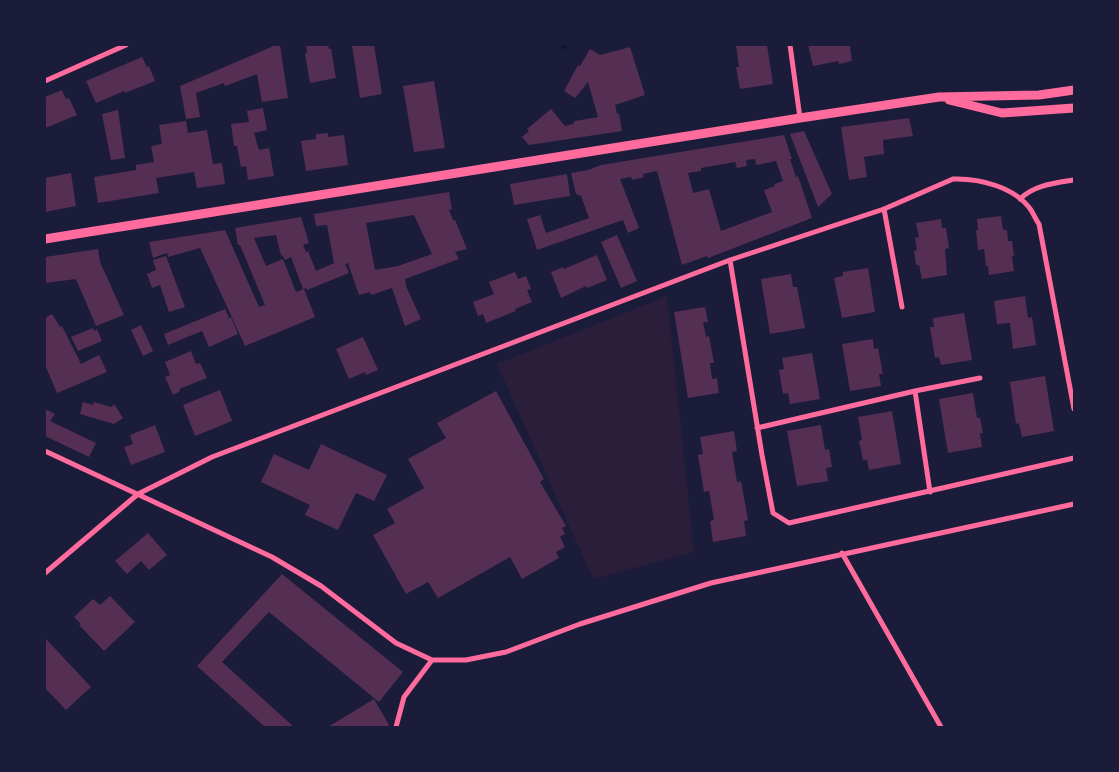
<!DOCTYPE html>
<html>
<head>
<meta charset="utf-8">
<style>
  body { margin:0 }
  #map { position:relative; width:1119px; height:772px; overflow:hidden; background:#1b1b3a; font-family:Raleway,sans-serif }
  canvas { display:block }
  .frame { position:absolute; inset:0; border:46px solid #1b1b3a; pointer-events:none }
</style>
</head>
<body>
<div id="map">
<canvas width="1119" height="772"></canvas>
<div class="frame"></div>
</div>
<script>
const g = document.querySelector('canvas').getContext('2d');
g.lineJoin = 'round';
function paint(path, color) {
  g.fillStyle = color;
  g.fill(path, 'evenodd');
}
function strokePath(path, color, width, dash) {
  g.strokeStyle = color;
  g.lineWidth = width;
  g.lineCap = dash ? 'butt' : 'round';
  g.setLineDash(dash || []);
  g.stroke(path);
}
paint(new Path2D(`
  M667,296L694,552L593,579L497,364Z`), '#2a1e3b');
strokePath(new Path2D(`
  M564,46L565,45`), '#12122b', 5.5);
paint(new Path2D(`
  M276,45H280L288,98L262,102L257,74L225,86L224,83L196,93L200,117L186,119L180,86Z
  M306,45H328L329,49H331L336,78L310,83L305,54L307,53Z
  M352,45H374L382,94L360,98Z
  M736,45H767L773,84L740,89L736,67H739Z
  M808,45H851L850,47L852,61L839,64L838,61L813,66Z
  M630,47L645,95L615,105L617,114L619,113L622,131L529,145L522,137L529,131L527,129L551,109L565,126L573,124L575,121L598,117L588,82L575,98L564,91L578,65L580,66L590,49L600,55Z
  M142,57L147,67L149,66L155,81L125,93L124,91L96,103L86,81Z
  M434,81L445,148L414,152L403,86Z
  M62,90L66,99L69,98L77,115L45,128V97Z
  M263,108L267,130L254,133L259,150L269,148L274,176L248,180L246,166L241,167L237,146H234L231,124L249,122L247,111Z
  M118,110L125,158L111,160L102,114Z
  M909,118L913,136L883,140L884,154L864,157L867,177L849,180L841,127Z
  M186,121L188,133L207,130L213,164L222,163L225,184L197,188L194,172L156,178L159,193L98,203L94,177L136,170V165L154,162L151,146L162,144L159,125Z
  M804,131L832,194L818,207L790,134Z
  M328,133V137L344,135L348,165L306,171L301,141L316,139V134Z
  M784,135L792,159H790L796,177L798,176L812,218L708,258L707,256L682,265L657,171L643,174L644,177L632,180L631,177L620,179L639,228L628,233L623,220L537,250L527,219L540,215L546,233L589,218L581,196L576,194L571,173L588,170L601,165ZM755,159L756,165L776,161L783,181L774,184L775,186L764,190L772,212L721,231L709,189L693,193L688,173L701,171V168L735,162L737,168L747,166L746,160Z
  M71,173L76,206L45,212V178Z
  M567,174L570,196L514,205L510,184Z
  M449,192L452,209L449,210L453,220H455L467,249L455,252L459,259L405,279L406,286L421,319L405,326L392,288L371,295L370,292L359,295L348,263L345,264L349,273L307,290L306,288L303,289L291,257L285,260L283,256L281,255L276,235L254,238L266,266L283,259L296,292L304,289L315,317L245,346L200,248L168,257L167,253L153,258L149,242L225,230L259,307L265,305L240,245H238L235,228L301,217L309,243L303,245L306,252L308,251L316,271L334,263L327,225L316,226L314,214ZM414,215L432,254L398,266L375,270L366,223Z
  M1001,216L1003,230H1007L1008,241H1012L1014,256H1012L1014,271L989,275L988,266H986L984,249L978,250L976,230H978L977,219Z
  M941,219L942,228H946L949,248L945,249L947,275L922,279L919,265H916L914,251L917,250L915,238L919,237L916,223Z
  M617,235L637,281L621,288L601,242Z
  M98,249L100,262L124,315L96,326L76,279L45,283V257Z
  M597,255L607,280L587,288L586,286L561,298L551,272L563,267L564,269Z
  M166,256L185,307L169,312L160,285L152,288L147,274L156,270L153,260Z
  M868,268L875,312L842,318L834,278L843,276V272Z
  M515,272L518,279L526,276L531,289L527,290L532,302L515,309L516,311L486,323L483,314L478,316L473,302L494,294L489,282Z
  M791,274L793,287H797L805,328L770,334L761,279Z
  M1025,296L1028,318L1032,317L1036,345L1013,349L1010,323L997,324L994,301Z
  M705,307L708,322H703L706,337L709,336L714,363H710L712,379L717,378L719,393L688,398L674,312Z
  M225,309L229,317L227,319L231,317L238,334L209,347L202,331L168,345L164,334Z
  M964,313L972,360L941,365L939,357L935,358L930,327H934L933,318Z
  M52,314L60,327L62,326L81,364L99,355L107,372L57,393L45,365V318Z
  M141,325L153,351L143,356L131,330Z
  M93,328L94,331L97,329L102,341L78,351L71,337Z
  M363,337L378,370L366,375L365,372L349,379L336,349Z
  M873,339L874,349L878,348L883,374H879L881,386L850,391L842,344Z
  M191,351L196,364L200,363L207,378L179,389L180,391L173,395L165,377L170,375L165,362Z
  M812,353L820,399L790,404L788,393L783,394L779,370L784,369L782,358Z
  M1045,376L1054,431L1022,437L1019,423L1016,424L1010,382Z
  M220,390L232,421L195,436L183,405Z
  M496,391L544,479L540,482L566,526L562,528L565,534L560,537L565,547L556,552L559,558L522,579L510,557L438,598L428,582L406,594L373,535L395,523L387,509L424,488L408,459L446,438L437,423Z
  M973,393L977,418H980L983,433H980L982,447L948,453L939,399Z
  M83,402L93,405L94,402L111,407L114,404L123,418L114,424L80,414Z
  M45,409L55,414L50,421L96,443L89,457L45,436Z
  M892,411L901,464L869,470L867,460H863L859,441L862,440L858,417Z
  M155,425L165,452L131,465L124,447L133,444L130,435Z
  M821,425L825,450L829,449L832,467L826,468L828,481L797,486L787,431Z
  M734,431L737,451L732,452L737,482L741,481L748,520L744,521L746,536L713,542L710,521L714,520L709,491L704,492L698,455L703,454L700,437Z
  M321,444L387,475L374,501L356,493L338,530L305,515L310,505L261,482L274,454L309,470Z
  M148,533L167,555L149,570L141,561L127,574L115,561Z
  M282,574L403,672L379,702L269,612L222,662L294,727H265L197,666Z
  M110,596L135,622L104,651L79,625L81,624L74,617L93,599L100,605Z
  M45,638L91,687L66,710L45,688Z
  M374,699L389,725L387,727H328Z`), '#542f53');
strokePath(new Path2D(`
  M790,45L800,118
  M45,81L126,45
  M1020,199C1034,185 1055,183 1074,180
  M884,209L902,307
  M730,260L762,455L773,513L789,523L1074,458
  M915,391L930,492
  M757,428L915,391L980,378
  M45,451L272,557L321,586L396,643L432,660H466L506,652L580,624L711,583L1074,504
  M842,553L941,727
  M45,573L138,494L212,457L730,260L884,209L953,179C979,178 1015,187 1031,210C1034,215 1036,220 1039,224L1074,409
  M396,727L404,697L432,660`), '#ff6b9d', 5);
strokePath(new Path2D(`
  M949,100L1002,113L1074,108
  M45,239L800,118L939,97L1039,95L1074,90`), '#ff6b9d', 9);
</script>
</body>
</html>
